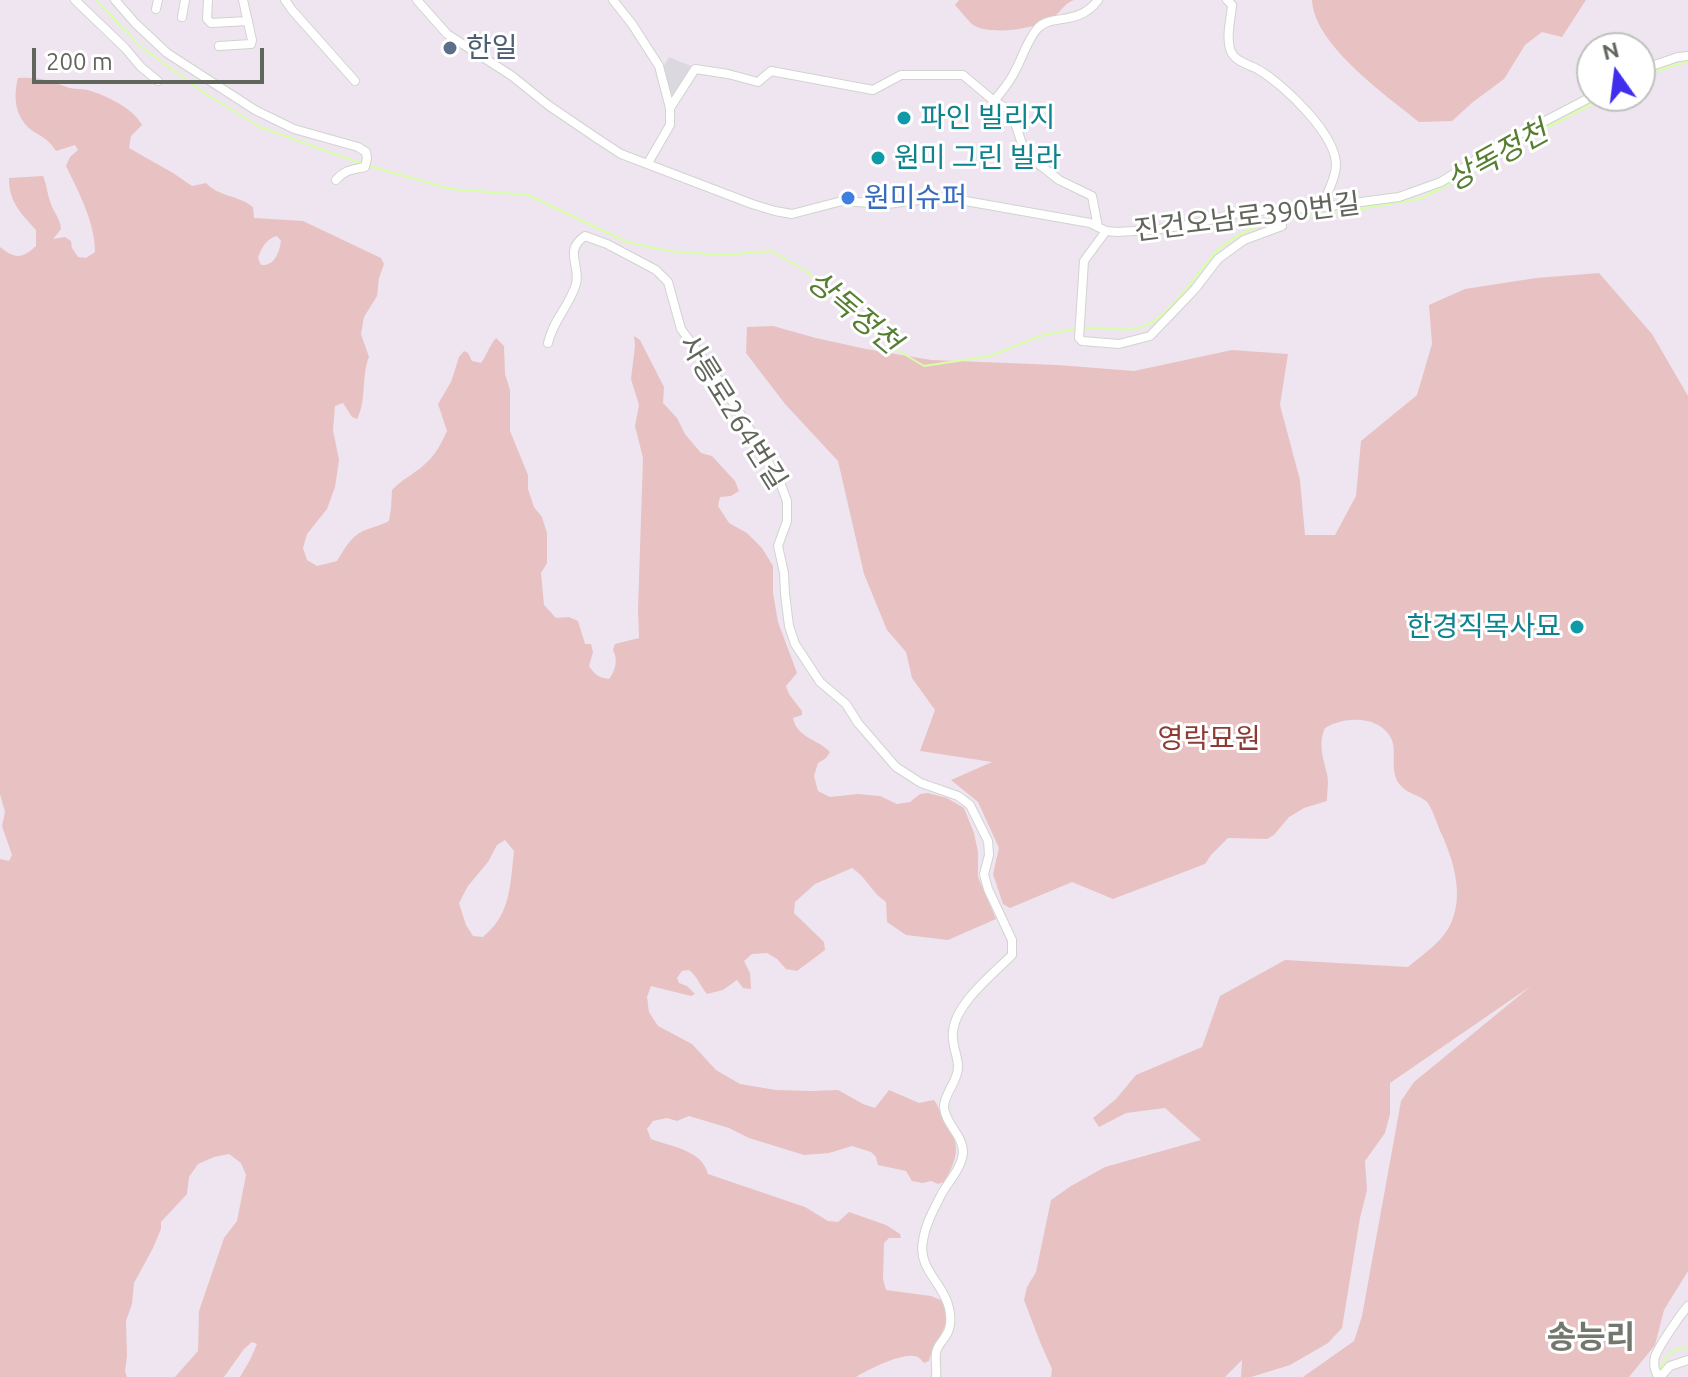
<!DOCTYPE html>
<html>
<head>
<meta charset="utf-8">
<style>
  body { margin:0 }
  #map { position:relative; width:1688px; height:1377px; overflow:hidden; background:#eee5f0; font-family:Ubuntu,sans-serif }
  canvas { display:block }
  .north { position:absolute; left:1576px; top:32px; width:80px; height:80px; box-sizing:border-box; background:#fff; border:2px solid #c0c2be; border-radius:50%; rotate:346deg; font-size:22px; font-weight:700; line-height:32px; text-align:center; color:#61665d }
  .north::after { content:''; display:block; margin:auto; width:28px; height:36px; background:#402eee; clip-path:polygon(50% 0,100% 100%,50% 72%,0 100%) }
  .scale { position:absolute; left:32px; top:48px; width:232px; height:36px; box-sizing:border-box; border:4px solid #61665d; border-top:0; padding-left:10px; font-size:24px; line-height:28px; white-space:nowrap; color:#61665d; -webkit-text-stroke:6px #fff; paint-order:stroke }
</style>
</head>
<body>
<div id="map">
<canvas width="1688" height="1377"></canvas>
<div class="north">N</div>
<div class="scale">200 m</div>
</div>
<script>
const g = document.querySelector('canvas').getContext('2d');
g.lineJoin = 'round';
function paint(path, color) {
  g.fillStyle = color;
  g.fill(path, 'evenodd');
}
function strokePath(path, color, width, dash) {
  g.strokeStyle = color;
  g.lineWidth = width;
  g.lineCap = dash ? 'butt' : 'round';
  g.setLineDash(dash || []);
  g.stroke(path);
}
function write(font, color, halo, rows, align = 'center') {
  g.font = font + ' Ubuntu,"Noto Sans KR",sans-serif';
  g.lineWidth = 6;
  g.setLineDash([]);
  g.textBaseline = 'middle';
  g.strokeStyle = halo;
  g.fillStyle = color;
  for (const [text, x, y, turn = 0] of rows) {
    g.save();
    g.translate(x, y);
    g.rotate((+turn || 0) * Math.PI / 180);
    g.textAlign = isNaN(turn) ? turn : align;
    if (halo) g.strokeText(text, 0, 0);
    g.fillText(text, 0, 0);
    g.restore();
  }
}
paint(new Path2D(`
  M669,57L691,66L673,98L664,78V65Z`), '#dcd8df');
paint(new Path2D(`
  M959,0H1074C1065,3 1062,10 1055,16C1039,29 991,36 973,25C967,20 961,11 955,5Z
  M1312,0H1586L1562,37L1542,32L1525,45L1504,79L1473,102L1452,121L1419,122C1386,95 1314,45 1312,0Z
  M18,78C40,77 46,80 67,87C74,90 83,88 91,91C109,97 134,109 142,125L131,136L129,148L173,173L192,186L206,183C219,197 238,195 253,207L254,218L303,221L381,258L384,264L379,278L377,296L364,317L361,334L369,357C361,376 367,400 357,419L352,417L343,403L335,406L333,430L339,460L335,487L327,509L307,534L303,548L307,560L317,566L337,561C344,550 350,537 363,531C372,527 380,526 389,521L391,508L392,490C401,480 414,474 424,465C435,456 441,444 447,431L438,404L451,382L459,357L464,351L468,353L472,361L481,363C487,355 489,346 496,338L504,346L505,374L510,390V431L528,475V489L534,507L542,517L547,533V563L541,573L544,605L556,618L569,617L578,621L585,644H591L593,652L589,666C595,675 598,677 609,679C616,670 618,659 613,650L615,644L639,638L638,609L643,458L635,426L639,405L631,379L635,346L634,336L640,340L664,387L663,403L677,418L685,434L701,453L712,456L735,481L739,491L731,496L720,497L718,506L729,523L747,533L762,548L773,566V593L778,622L797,673L786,686L789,694L802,711V715L793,718C797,738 818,739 830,752L826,758L818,763L814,776L818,791L830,797L858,794L880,796L897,804L910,802L920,794L928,793L947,798L964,808L974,833L978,852V877L996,919L948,940L906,935L887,922L886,902C872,893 866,877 852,868L815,884L795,902L794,913L824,942L825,950L797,971L786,969L777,959L767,953L752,954L744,961L750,973L751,989L743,988L737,980L723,990L707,994C700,986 698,977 689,970L682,971L677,978L679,983L687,986L695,994L691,996L651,986L647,997L649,1012L658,1026L692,1044L716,1070L740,1084L776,1090L812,1091L838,1090L863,1104L875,1108L889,1090L919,1103L934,1100C940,1108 940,1115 945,1123C947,1127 950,1130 952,1134C961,1151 953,1166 944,1182L938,1184L931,1181L923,1183L912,1181L906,1171L878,1165L876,1157L871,1152L852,1146L829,1153L804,1155L749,1138L729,1128L689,1116L677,1121L667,1118L653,1121L647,1129L651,1139C672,1147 702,1150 708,1174L805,1207L828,1221L838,1222L849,1212L886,1225L900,1234L901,1238H889L884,1243L883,1279L886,1290L931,1296L943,1301C948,1323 948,1322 937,1341C933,1346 931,1354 929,1361L924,1363C920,1359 919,1356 913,1356C899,1354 868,1370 856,1377H240L250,1360L257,1344L252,1342L244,1349L224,1377H175L198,1351L199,1311L224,1238L237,1221L246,1175L241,1163L229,1154L214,1157L198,1164L189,1177L187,1194L161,1222V1229L153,1248L134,1283L132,1304L126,1321L127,1356L125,1371L127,1377H0V859L9,861L12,855L2,826L5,812L0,794V247C15,259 22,259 36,246V230C21,213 9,203 9,178L43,176C47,185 47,194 51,204C54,213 60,218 61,229L53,239L65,237L71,241L72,248L78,257L86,258L95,252C95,222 79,193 66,166L70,157L78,150L75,145L56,151C48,138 41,137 30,129C15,116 13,96 18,78ZM277,236L281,241C279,253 275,266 261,265L258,258C262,247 266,239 277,236ZM505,840L514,851C510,885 511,914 483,937L473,936L466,925L459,903L468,886L488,862L497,845Z
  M1599,273L1652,334L1688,396V1271L1664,1310L1655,1345L1629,1377H1303L1354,1341L1362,1316L1401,1101L1414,1082L1531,986L1390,1083V1114L1385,1133L1365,1161L1367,1190L1360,1218L1342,1328L1328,1343L1290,1365L1251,1377H1241L1242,1360L1225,1377H1051L1052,1369L1040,1342L1024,1300L1027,1287L1036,1272L1051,1200L1071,1186L1105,1167L1201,1140L1165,1108L1126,1113L1099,1127L1093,1118L1116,1099L1136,1075L1202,1047L1220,996L1285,960L1408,967C1421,956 1439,944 1448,929C1465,900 1455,864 1442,835C1438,827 1432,807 1427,802C1420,795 1408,794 1401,786C1388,772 1398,753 1391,738C1379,715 1344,716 1325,728C1318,744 1323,757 1327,774C1329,782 1327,792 1327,801L1304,808L1289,817L1274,835L1267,839L1228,838L1211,855L1205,864L1113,899L1072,882L1010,908L1003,904L993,874L999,848L978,802L951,780L992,762L920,751L935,710L912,678L906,652L887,630L864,574L838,461L785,404L746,353L747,327L773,326L816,338L866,349L931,360L1058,365L1134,371L1232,350L1288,354L1280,405L1300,480L1305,535H1335L1356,496L1361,441L1417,395L1432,344L1429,305L1465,289L1536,278Z`), '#e8c2c2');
strokePath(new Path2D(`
  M96,0L141,47L206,94L260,127L363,164
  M1640,78L1671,66L1688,62
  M369,166L451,189L528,195L627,242L668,251L722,255L772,251L806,271L894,348L924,366L990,356L1040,336L1074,329
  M1283,219L1339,212L1420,199L1451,183L1485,161L1606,96
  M1085,328C1103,326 1124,333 1141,327C1172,317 1194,275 1216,252C1231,237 1257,225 1277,220
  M1660,1370C1668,1352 1668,1351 1688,1347`), '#d7ffa6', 2);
const minor = new Path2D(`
  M75,0L125,48L141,67L158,81
  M115,0L135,23L167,53L255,110L294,129L358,147L366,152L367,158L365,167C352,170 346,169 336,180
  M208,0L207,19L211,23L248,21
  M285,0L292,10L355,81
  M417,0L447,34L512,76L548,105L598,139L621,154L752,204L775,211L792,214L842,201L887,204L943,197L1090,223L1106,231L1117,232L1153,230L1193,224L1242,212L1323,207L1399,197L1441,182L1503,143L1593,96
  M613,0L632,24L659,66L670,108V125L648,163
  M1227,0L1232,5C1231,19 1226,35 1230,49C1234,62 1249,64 1259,70C1284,85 1336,134 1336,165C1336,179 1326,193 1323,207
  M156,9L158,0
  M182,17L185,0
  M219,46L251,44L252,40L243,0
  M1640,70L1678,57L1688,56
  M994,101C1002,91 1011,81 1016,69C1023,56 1027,41 1037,29C1050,13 1078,27 1098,0
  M670,108L695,69L728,74L758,82L771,71L873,90L901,75H963L994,101L1011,111L1025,153L1059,180L1092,196L1098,227
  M1106,231L1084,261L1079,338L1082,341L1119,344L1150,336L1195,289L1218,259L1244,240L1282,226L1278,210
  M548,343C553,320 570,305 576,284C581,265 563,251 585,236L607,244L656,270L668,282L681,329L720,382L746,423L781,485L787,501V521L778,546L784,573L785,594L789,626L795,644L820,682L846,704L858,723L896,767L921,783L958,796L970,805L988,841L989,855L984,874L988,889L1012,940V955C993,974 956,1003 953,1031C951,1044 958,1055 958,1067C958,1082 944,1093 944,1107C945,1124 963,1135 963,1152C962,1168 948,1182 941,1195C934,1209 925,1225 923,1241C917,1268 944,1284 949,1308C951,1317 951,1329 945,1337C942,1342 937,1346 936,1353C935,1360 937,1369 936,1377
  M1658,1377C1655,1370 1653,1365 1655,1357C1658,1347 1681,1314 1688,1306
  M1660,1377L1670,1366L1688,1360`);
strokePath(minor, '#d0d4ce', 10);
strokePath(minor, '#fff', 8);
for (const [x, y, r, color] of [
  [450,48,8,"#5c6f8a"],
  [904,118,8,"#0f9aa8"],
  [878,158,8,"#0f9aa8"],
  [848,198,8,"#3f7fe0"],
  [1577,627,8,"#0f9aa8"]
]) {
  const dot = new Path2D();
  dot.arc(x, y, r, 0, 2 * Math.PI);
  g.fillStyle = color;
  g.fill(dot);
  strokePath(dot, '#fff', 3);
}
write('28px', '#4e5e75', '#fff', [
  ["한일",466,48]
], 'left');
write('28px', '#0d838f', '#fff', [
  ["파인 빌리지",920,118],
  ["원미 그린 빌라",894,158],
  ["한경직목사묘",1561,627,"right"]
], 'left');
write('28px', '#366cbe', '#fff', [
  ["원미슈퍼",864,198]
], 'left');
write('28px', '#61665d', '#fff', [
  ["진건오남로390번길",1247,217,-7],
  ["사릉로264번길",733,412,58]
]);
write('28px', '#8d3b35', '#fff', [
  ["영락묘원",1209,739]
]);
write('italic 30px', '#557e30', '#fff', [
  ["상독정천",1497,156,-29],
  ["상독정천",854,312,40]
]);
write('bold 32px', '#73786e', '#fff', [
  ["송능리",1591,1337]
]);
</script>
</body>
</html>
